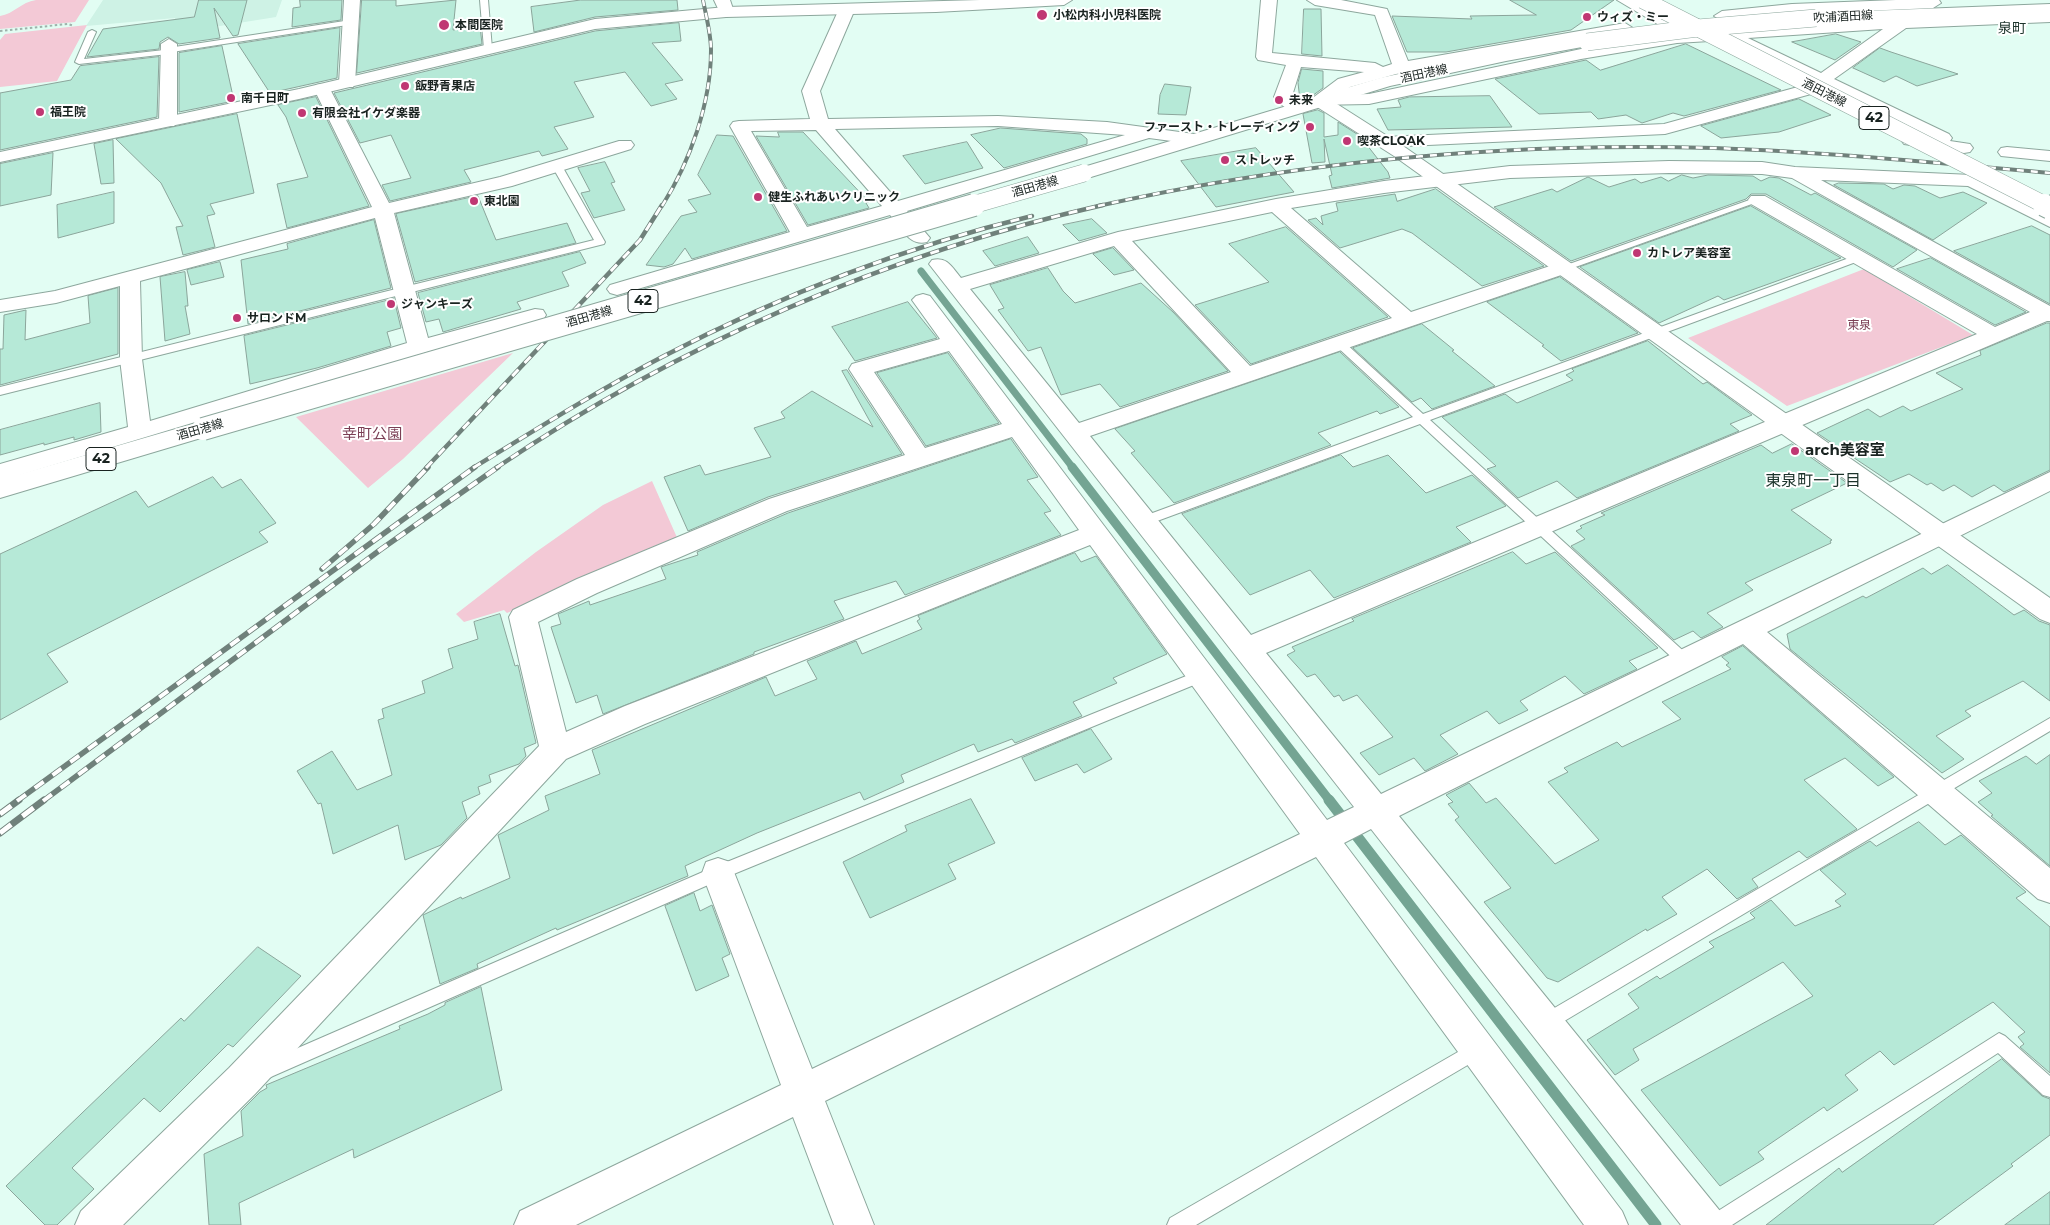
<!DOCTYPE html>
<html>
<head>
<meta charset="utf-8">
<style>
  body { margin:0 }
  canvas { display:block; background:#e2fdf3 }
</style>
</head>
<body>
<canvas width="2050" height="1225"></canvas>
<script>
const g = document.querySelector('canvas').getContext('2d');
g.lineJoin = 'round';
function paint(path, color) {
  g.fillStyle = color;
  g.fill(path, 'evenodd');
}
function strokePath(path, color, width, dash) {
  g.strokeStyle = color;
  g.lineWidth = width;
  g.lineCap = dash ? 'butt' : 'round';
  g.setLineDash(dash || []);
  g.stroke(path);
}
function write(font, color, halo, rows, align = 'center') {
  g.font = font + ' Montserrat,"Noto Sans JP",sans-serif';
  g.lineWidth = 4;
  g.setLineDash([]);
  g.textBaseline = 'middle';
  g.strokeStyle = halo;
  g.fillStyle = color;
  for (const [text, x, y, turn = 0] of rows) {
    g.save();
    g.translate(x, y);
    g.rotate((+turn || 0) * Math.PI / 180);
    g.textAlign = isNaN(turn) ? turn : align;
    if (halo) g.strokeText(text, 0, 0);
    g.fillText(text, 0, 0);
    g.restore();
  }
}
paint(new Path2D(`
  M103,0H282L276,17L176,33L175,18L86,26Z`), '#cef2e5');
paint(new Path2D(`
  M36,0H89L75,22L0,29V16C14,14 21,2 36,0Z
  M87,25L57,81L0,87V40L5,34Z
  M1864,269L1973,335L1787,406L1688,338Z
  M513,353L403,459L368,488L296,417Z
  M652,481L679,542L507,613L504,610L464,622L456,614L536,552L603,505Z`), '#f3c9d6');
strokePath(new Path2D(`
  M921,271L1073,468`), '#74a493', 7);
strokePath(new Path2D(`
  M1072,467L1330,801`), '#74a493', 9);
strokePath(new Path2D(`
  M1329,800L1656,1225`), '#74a493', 11);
const building = new Path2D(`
  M199,0H247L238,35L233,36L214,8L220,38L179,44L168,37L160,42L159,49L87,57L103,29L194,17Z
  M300,0H342L341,20L292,27L293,8L300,7Z
  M362,0H396V6L456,0L453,30L480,26L482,44L357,73Z
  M581,0H677L678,10L595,17L534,32L531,7Z
  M1510,0H1614L1571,30L1446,52H1407L1392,16L1472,19L1470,16L1536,15Z
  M1304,9H1321L1322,56L1302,54Z
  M679,23L681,41L652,43L683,80L665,84L677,99L651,106L625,72L574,82L594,117L554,127L568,149L542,156L539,151L464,170L471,182L390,201L382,185L411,178L391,135L360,143L334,93L595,31Z
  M340,28L337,78L270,93L238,44Z
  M1836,34L1861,42L1835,60L1792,42Z
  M1686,44L1781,90L1684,116L1673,113L1642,123L1626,115L1598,119L1591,112L1539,114L1495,79L1586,60L1600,70Z
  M222,46L234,101L179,112V53Z
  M1880,48L1891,52L1958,74L1917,86L1896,76L1884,82L1853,68Z
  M159,57L157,117L0,150V93L71,80L80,66Z
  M1302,69L1323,71V88L1312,96L1300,100L1298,83Z
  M1165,84L1191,87L1186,115L1158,114L1160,95Z
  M1490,96L1512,127L1388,130L1377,109L1401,107L1398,100L1409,97Z
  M316,97L369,206L287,228L277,184L308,177L286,117L278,105Z
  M1799,99L1831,115L1779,132L1721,138L1701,126Z
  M1318,110L1324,113V137L1338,135V122L1360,136L1388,172L1390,178L1332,188L1329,176L1332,175L1324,139L1325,162L1312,163L1303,114Z
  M237,114L254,193L210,204L215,214L207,216L215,247L183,255L176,227L183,226L161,183L116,139Z
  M1001,128L1081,134L1087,139V144L1004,168L971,135Z
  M778,132H803L869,202L866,203L869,208L808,225L756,136L779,137Z
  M717,135L733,136L787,231L692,259L685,248L673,264L664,267L646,265L681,216L697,212L688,200L711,194L698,175Z
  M113,140L114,183L101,184L94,144Z
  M967,142L983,168L925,184L903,156Z
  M1256,148L1294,192L1216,207L1181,161Z
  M53,153L51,195L0,206V164Z
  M605,162L615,182L611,183L625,210L594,218L581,193L590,191L578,168Z
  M1682,175L1693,178L1708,175L1753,176L1761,181L1770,177L1779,178L1811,195L1815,193L1917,250L1893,267L1766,194H1751L1746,199L1571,261L1494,207L1552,189L1557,192L1588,177L1609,187L1635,179L1641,183L1661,177L1668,181Z
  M1839,183L1884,184L1893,189L1904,185L1915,186L1940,198L1963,192L1987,203L1933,240L1834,185Z
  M1436,189L1472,215L1544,266L1482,286L1412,233L1402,229L1340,248L1308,220L1316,218L1323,225L1321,216L1338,211L1336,203L1395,194L1397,201Z
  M114,192V223L58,238L57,205Z
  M478,196L496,240L567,223L576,243L415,282L396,214Z
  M1751,206L1841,258L1724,300L1718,296L1659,323L1580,267Z
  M1092,219L1107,233L1079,241L1063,225Z
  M374,220L391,288L248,324L241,260L288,249L287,244Z
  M2032,226L2050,235V304L1954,251Z
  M1286,227L1388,317L1251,364L1195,305L1269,282L1229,244Z
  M1028,237L1039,253L995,266L983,251Z
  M1113,248L1134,270L1114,275L1093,254Z
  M580,252L586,263L562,272L569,286L517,302L521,309L443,332L439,319L426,322L418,293Z
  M1931,258L2026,312L1995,325L1897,269Z
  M220,262L224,277L191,285L187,270Z
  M1048,268L1063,291L1075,303L1141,283L1173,312L1228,371L1120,407L1100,384L1061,395L1041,347L1028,351L998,310L1004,308L990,285Z
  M185,272L188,306H185L190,334L165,341L160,277Z
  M1560,277L1638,333L1561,361L1542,346L1544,345L1487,302Z
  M118,288V354L0,385V349H3L4,315L26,310L25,340L90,323L88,296Z
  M394,299L401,328L387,332L391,346L317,368L250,384L244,336Z
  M908,302L937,338L855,361L832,327Z
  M2047,323H2050V470L2004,492L1994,485L1972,497L1954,485L1943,491L1931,483L1927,485L1909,474L1890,482L1817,433L1868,409L1880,417L1903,406L1911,411L1963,389L1936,373L1981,355L1980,351Z
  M1422,324L1454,350L1452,351L1495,386L1432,409L1421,398L1412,402L1353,348Z
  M1648,341L1703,384L1707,382L1752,415L1730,424L1739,431L1577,498L1557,481L1518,498L1487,469L1496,466L1442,417L1505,394L1517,403L1573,380L1566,375L1574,371L1572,369Z
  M1340,352L1399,407L1380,414L1377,411L1318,433L1331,445L1174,503L1131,453L1135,451L1115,429Z
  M948,353L999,423L926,446L877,373Z
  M847,370L902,454L768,497L688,531L664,477L700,465L705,475L771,457L754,428L785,418L781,412L812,391L873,427L842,371Z
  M100,403L101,432L74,440V437L44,445V443L0,455V430Z
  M1011,439L1038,477L1027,480L1051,511L1044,513L1061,535L905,595L896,581L834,601L844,619L754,652V654L603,714L597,695L576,703L551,627L561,624L558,614L589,601L590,605L666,579L661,567L698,555L697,552L788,513Z
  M1792,444L1847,483L1791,510L1832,540L1830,541L1831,543L1745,583L1753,590L1707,613L1723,627L1701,638L1693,631L1674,640L1571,546L1585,539L1576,531L1582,528L1580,526L1605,515L1601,513L1761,445L1772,453Z
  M1341,455L1353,467L1388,455L1426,493L1472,475L1506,506L1456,527L1471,542L1334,598L1310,570L1250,595L1182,514Z
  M213,477L222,488L241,479L276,523L259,532L268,542L47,654L68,682L0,720V554L136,491L148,507Z
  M1513,552L1526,564L1555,552L1658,648L1629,661L1637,669L1584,694L1565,676L1520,701L1528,710L1499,724L1487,711L1440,735L1458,754L1425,771L1414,758L1379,775L1360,753L1393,737L1357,695L1343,701L1339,695L1334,697L1315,674L1307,677L1287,655L1295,651L1292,647L1354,621L1352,619Z
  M1075,553L1081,562L1096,556L1167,654L1113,678L1117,683L1073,702L1082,716L1015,743L1012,739L978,752L974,744L901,775L904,782L864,800L860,792L757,833L685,866L688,876L557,930L556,928L477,964L478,968L440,984L423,915L461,897L462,899L510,878L498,835L549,810L545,796L600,774L592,750L766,677L775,696L817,679L807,661L856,641L862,654L922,629L917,621L920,619L918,616Z
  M1948,565L2014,615L2024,610L2039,621L2050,625V701L2023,681L1965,711L1971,716L1936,736L1964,759L1942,773L1790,649L1787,634L1863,596L1866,598L1923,568L1931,574Z
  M500,614L515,666L518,665L536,743L524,748L526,756L519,764L489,775L491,782L478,787L480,794L462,802L467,818L441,845L405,860L398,825L333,854L321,803L318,804L297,771L332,751L357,790L392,775L378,720L384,718L382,709L425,693L422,681L453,668L448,649L478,639L474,622Z
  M1743,646L1894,777L1878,786L1845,758L1804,780L1857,829L1807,858L1799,851L1752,879L1758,887L1737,899L1707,869L1662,897L1677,914L1647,931L1646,929L1558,982L1547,978L1484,902L1511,888L1455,820L1459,817L1448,804L1453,802L1446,795L1469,783L1486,803L1496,798L1555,864L1599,840L1548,782L1568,772L1564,768L1617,742L1622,747L1681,719L1662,702L1731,669L1726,665L1729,663L1722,657Z
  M1091,729L1112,759L1084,773L1077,764L1035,781L1022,758Z
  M2050,755V866L1991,816L1993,815L1978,802L1992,793L1979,781L2026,756L2036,764Z
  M971,799L995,843L948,864L956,879L870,918L843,862L907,831L905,826Z
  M1919,822L1945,845L1961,835L2026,892L2016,898L2050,927V1073L2020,1047L2024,1044L2018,1037L2025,1032L1993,1002L1894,1065L1880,1051L1845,1075L1858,1090L1827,1111L1824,1107L1758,1152L1764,1159L1720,1186L1641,1090L1813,996L1783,962L1633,1049L1639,1060L1615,1075L1587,1040L1639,1008L1628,994L1657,976L1660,979L1714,947L1709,942L1755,918L1750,913L1771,900L1795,926L1841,906L1835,901L1846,894L1820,870L1870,841L1876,846Z
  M694,893L700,911L712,905L730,954L722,958L729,976L696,991L665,906Z
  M258,947L301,976L233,1047L228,1044L160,1112L144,1098L72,1168L94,1189L57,1225H45L6,1186L181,1018L184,1021Z
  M481,987L502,1090L354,1158L353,1149L239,1203L241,1225H209L204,1154L243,1136L241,1111L260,1092L267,1088L266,1085L400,1029L399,1026L428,1014L445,1005V1003Z
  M2002,1059L2042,1096L2050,1099V1135L2011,1164L2013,1166L1933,1225H1766L1839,1168L1842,1172Z
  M2050,1192V1225H2005Z`);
paint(building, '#b6e9d7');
strokePath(building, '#8ba59b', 1);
const service = new Path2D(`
  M480,0H488L492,49L488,51L484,49Z
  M351,20H354V24L172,52L168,54L79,64L75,62L88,32L92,30L96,32L84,59L164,50L168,48Z
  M554,164L562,166L605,242L604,244L0,395V387L594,240L552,166Z
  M1755,198L1763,200L1567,270L1563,271L1558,268Z
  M1860,254L1864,255V259L1430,420L1690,657L1692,661L1690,665H1680L1420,424L1149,524H1139L1138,521L1139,518L1413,417L1335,345V341H1343L1423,414Z
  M1201,670L1206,672L1208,676L1206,680L724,878L273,1076L267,1079L261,1076L258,1070L261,1064L712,868Z
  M2050,718V731L1551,1029L1545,1032L1539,1029L1536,1023L1539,1017Z
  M1999,1033L2005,1036L2050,1076V1097L2043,1095L1998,1053L1732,1225H1704L1707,1218Z
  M1477,1041L1483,1044L1486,1050L1483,1056L1196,1225H1167L1170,1218Z`);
const minor = new Path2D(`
  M344,0H360L355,83L353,87H341L339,83Z
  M714,0H730L734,12L731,15H721Z
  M1261,0H1277L1272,53L1375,63L1383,67L1392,64L1375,15L1315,5L1307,0H1341L1387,9L1408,61L1625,23L1633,28L1625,33L1396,74L1350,87L1339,95L1369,94L1581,49L1679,33L1659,25L1617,0H1636L1671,19L1703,31L1902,18L2050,12V22L1906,28L1834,79L1949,134L1952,138L1950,141L1970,144L1973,148L1970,152L1964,153L1904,144L1901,140L1904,136L1910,135L1927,137L1726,40L1677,43L1581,59L1369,104L1314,105L1311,101L1314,97L1338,79L1364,72L1301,67L1292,96L1307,108L1304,112C1293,114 1281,106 1274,97L1286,65L1258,60L1256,57ZM1883,29L1821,73L1748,38Z
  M1896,0H1939L1941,3L1933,8L1792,14L1722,21L1714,16L1722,11L1792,4Z
  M847,4L855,9L820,91L828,119L998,116L1107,122L1194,134L1200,135L1203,139L1200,143L1194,144L1149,138L907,211L930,238L927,242C910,247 900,227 890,215L624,293L617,295L610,293L607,289L610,285L790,232L730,126L733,122L739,121L810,119L802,91L839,9ZM998,126L1125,135L898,201L835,129ZM816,130L882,206L807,227L751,131Z
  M169,39L177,44V122L174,126H162L159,122L161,44Z
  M322,84L328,85L330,89L389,203L500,177L619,141H631L634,145L631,149L512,186L394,213L428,338L535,309L543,310L546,315L543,320L427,352L0,481V464L128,427L120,359V286L56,303L0,312V300L55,291L372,207L314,89L316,85ZM375,218L407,343L150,421L142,359L140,281Z
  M1805,85L1811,86L1813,90L1811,94L1665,134L1385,147L1379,146L1376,142L1379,138L1385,137L1664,124Z
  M2007,147L2050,151V161L2001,156L1998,152L2001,148Z
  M1669,161L1762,162L1795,167L1972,175L2050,213V227L1968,186L1821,180L2050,306V321H2047L1266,653L1381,794L2050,472V491L1767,632L2050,868V903L2038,899L1743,644L1399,816L1720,1211L1726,1225H1681L1371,829L1344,843L1622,1211L1628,1225H1584L1316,857L825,1101L874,1225H834L793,1117L576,1225H514L520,1211L781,1085L702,873L706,862L718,858L730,862L812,1069L1300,834L1090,545L645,724L566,759L255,1094L123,1225H75L81,1211L229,1068L539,746L509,617L513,610L577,579L769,499L905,455L849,369L852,364L940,339L912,300L916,296L923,294L930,296L1327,820L1354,807L929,264L932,260C947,256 952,267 961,278L1118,232L1276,199L1384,181L1510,166ZM1669,173L1762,174L1792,178L2030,312L1995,327L1765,196H1751L1748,200L1751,204L1977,334L1251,635L1090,436L1570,272L1573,268L1570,264L1563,262L1556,264L1411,312L1291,208L1384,193L1510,178ZM1272,212L1392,318L1250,366L1132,241ZM1114,246L1231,372L1079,423L970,289ZM949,351L1002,424L925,448L874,372ZM1012,437L1079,530L625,706L566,732L538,622L597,593L787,511Z`);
const tertiary = new Path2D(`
  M980,0H1072L1064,5L936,12L726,17L595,29L299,99L0,162V152L299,89L595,19L726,7Z
  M1320,96L1326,97L1406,148L2050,598V623L2040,619L1394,156L1314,105L1311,101L1314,97Z`);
const secondary = new Path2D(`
  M2050,4V14L1816,23L1808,18L1816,13Z`);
const primary = new Path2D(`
  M1587,37L1595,42L1593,45L1506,61L1390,86L1091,177H1077L1075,173L1077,169L1380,78L1506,51Z
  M203,421L211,423L215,429L211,435L0,498V480Z`);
strokePath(service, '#8da79d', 2);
strokePath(minor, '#8da79d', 2);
strokePath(tertiary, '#8da79d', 2);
strokePath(secondary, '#8da79d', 2);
strokePath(primary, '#8da79d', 2);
strokePath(new Path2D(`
  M0,31L68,24L74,26`), '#9db2ab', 2, [2.5, 2.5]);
paint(service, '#fff');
paint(minor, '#fff');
paint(tertiary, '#fff');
paint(secondary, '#fff');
paint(primary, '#fff');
const railFar3 = new Path2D(`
  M662,206C690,162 711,103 711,50C711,34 706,16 703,0
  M1098,206C1300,161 1507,142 1714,148C1827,152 1938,163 2050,173`);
const railFar2 = new Path2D(`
  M426,468L640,240L662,205
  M473,468C535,430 597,391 662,357C779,296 904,247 1032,216
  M496,468C679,344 887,254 1103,205`);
const railFar1 = new Path2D(`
  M322,569L374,524L428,467
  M17,801L475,467
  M43,801L380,550L498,467`);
const rail = new Path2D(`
  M0,814L19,800
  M0,833L44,800`);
strokePath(railFar3, '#70817b', 4);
strokePath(railFar2, '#70817b', 4.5);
strokePath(railFar1, '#70817b', 5.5);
strokePath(rail, '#70817b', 7);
strokePath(railFar3, '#fff', 2.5, [7]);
strokePath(railFar2, '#fff', 3, [9]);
strokePath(railFar1, '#fff', 4, [11]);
strokePath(rail, '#fff', 5, [14]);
const secondaryBridge = new Path2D(`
  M1643,0L1698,28L1816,18`);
const primaryBridgeFar1 = new Path2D(`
  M1587,42L1698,28L2047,206
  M969,206L1084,173`);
const primaryBridge = new Path2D(`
  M2044,205L2050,208
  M203,429L974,205`);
strokePath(secondaryBridge, '#8da79d', 18, []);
strokePath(primaryBridgeFar1, '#8da79d', 18, []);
strokePath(primaryBridge, '#8da79d', 24, []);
strokePath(secondaryBridge, '#fff', 17);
strokePath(primaryBridgeFar1, '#fff', 17);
strokePath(primaryBridge, '#fff', 22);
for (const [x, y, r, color] of [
  [1042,15,6,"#c03773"],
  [1587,17,5,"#c03773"],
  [444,25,6,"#c03773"],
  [405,86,5,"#c03773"],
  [231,98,5,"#c03773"],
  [1279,100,5,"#c03773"],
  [40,112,5,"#c03773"],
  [302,113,5,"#c03773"],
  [1310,127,5,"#c03773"],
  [1347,141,5,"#c03773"],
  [1225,160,5,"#c03773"],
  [758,197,5,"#c03773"],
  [474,201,5,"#c03773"],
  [1637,253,5,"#c03773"],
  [391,304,5,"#c03773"],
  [237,318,5,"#c03773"],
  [1795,451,5,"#c03773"]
]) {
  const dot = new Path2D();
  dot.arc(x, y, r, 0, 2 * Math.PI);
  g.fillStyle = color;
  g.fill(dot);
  strokePath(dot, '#fff', 2);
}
write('bold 12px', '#192320', '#fff', [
  ["小松内科小児科医院",1053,15],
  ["ウィズ・ミー",1597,17],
  ["本間医院",455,25],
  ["飯野青果店",415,86],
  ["南千日町",241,98],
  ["未来",1289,100],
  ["福王院",50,112],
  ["有限会社イケダ楽器",312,113],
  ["ファースト・トレーディング",1300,127,"right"],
  ["喫茶CLOAK",1357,141],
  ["ストレッチ",1235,160],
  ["健生ふれあいクリニック",768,197],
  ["東北園",484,201],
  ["カトレア美容室",1647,253],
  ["ジャンキーズ",401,304],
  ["サロンドM",247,318]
], 'left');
write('12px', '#192320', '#fff', [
  ["吹浦酒田線",1843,17,-3],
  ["酒田港線",1424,74,-12],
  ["酒田港線",1824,93,27],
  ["酒田港線",1035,187,-16],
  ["酒田港線",589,317,-16],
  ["酒田港線",200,430,-16]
]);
write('12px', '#7b3f55', '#fff', [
  ["東泉",1859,325]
]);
write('14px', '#1c332b', '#fff', [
  ["泉町",2012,29]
]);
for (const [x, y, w] of [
  [1874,118,30],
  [643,301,30],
  [101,459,30]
]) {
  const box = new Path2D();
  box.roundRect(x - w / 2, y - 11.5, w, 23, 4);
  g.fillStyle = '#fff';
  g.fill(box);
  strokePath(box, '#192320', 1);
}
write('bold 14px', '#192320', null, [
  ["42",1874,118],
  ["42",643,301],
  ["42",101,459]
]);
write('15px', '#7b3f55', '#fff', [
  ["幸町公園",372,435]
]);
write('bold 15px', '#192320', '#fff', [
  ["arch美容室",1805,451]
], 'left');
write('16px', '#1c332b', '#fff', [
  ["東泉町一丁目",1813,481]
]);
</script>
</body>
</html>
